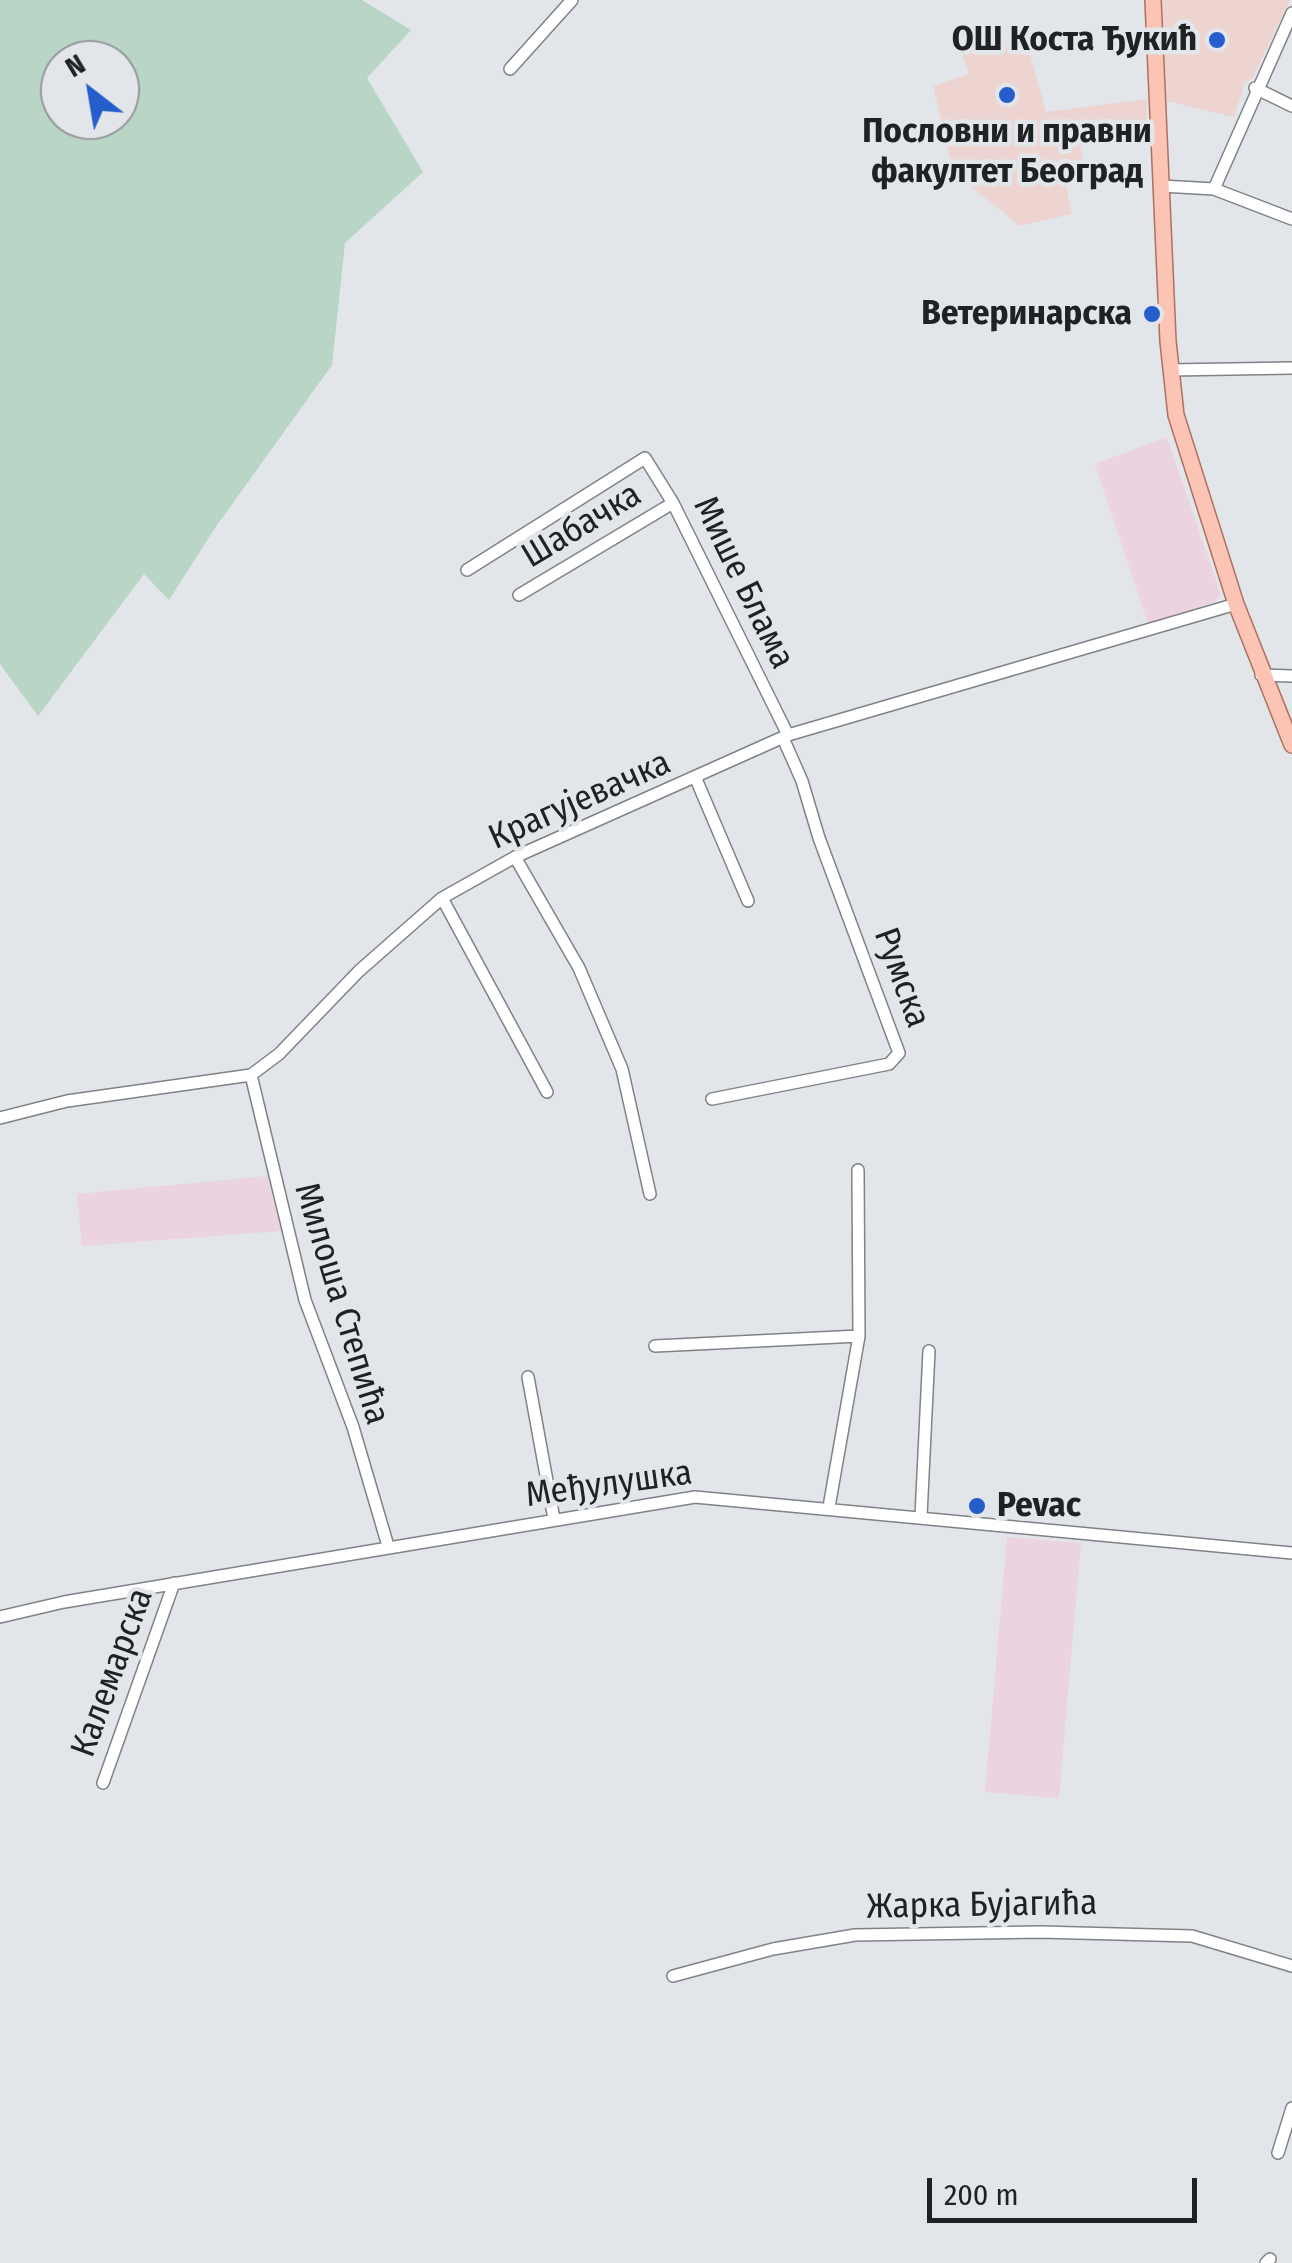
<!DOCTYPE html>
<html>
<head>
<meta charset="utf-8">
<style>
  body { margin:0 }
  #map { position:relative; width:1292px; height:2263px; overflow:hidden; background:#e2e5ea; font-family:"Fira Sans Condensed",sans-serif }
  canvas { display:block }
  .north { position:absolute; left:40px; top:40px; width:100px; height:100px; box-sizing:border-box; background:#e2e5ea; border:2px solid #94979a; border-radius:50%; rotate:329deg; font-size:28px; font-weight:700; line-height:40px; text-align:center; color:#202123 }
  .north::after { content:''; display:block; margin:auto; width:35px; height:45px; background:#255dca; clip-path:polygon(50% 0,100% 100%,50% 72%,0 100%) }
  .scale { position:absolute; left:927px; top:2178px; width:270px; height:45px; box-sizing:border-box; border:5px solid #202123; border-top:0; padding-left:12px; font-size:30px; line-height:35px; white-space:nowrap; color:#202123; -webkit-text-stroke:8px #e2e5ea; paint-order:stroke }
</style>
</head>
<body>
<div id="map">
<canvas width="1292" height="2263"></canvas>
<div class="north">N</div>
<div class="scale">200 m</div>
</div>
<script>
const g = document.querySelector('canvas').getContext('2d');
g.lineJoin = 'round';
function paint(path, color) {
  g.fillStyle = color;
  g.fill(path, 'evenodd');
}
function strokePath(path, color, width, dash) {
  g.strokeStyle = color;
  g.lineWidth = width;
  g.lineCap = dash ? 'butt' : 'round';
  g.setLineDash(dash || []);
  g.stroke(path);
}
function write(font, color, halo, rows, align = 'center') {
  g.font = font + ' "Fira Sans Condensed",sans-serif';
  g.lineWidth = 9;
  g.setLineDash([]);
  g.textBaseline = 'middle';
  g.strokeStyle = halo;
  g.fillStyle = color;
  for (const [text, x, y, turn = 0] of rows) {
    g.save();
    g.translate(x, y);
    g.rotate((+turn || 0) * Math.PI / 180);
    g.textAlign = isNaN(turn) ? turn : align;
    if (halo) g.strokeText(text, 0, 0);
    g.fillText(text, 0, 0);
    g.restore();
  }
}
paint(new Path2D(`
  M1167,437L1221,595L1213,603L1148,623L1095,464Z
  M267,1176L282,1231L82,1246L77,1194Z
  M1007,1537L1081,1543L1059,1798L985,1792Z`), '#ebd4df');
paint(new Path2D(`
  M1162,0H1290L1252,79L1245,82L1234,117L1166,101Z
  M1027,43L1046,112L1147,99L1146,126L1079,136L1085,176L1065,181L1072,214L1020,226L954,173L933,86L969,74L962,53Z`), '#eed4d0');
paint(new Path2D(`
  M0,0H362L411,30L367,78L423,172L345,243L332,365L215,528L169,600L144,574L38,716L0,664ZM60,60H120V120H60Z`), '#b9d5c6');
const minor = new Path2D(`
  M510,69L572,0
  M1255,88L1292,106
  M1162,186L1214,189L1292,219
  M1214,189L1292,13
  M1170,370L1292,368
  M467,570L645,458L673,503L788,735
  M519,595L673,503
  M1261,675L1292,676
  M696,779L748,901
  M515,857L579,968L622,1069L650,1194
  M442,898L547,1092
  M251,1075L305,1300L353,1427L388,1546
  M712,1099L889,1064L899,1053L819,838L802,781L783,738
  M0,1118L67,1101L251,1075L279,1054L359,971L442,898L515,857L788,735L1236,604
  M655,1346L859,1336
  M528,1377L554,1519
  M829,1507L859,1336L858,1170
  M921,1516L929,1351
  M0,1617L64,1602L695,1497L1292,1553
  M103,1783L174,1583
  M673,1976L773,1949L855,1935L1040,1932L1192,1936L1292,1966
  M1278,2153L1292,2108
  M1266,2263L1270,2259`);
const major = new Path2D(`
  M1153,0L1168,341L1176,415L1236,604L1292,745`);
strokePath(minor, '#7f8287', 14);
strokePath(major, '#ad7161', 18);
strokePath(minor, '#fff', 11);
strokePath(major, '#fbc4b4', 15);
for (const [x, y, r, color] of [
  [1217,40,10,"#255dca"],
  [1007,95,10,"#255dca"],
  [1152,314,10,"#255dca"],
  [977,1506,10,"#255dca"]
]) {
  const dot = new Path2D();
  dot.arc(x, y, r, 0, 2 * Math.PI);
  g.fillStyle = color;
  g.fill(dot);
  strokePath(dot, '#e2e5ea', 4);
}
write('bold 35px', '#202123', '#e2e5ea', [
  ["ОШ Коста Ђукић",1197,40],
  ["Пословни и правни",1007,132,"center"],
  ["факултет Београд",1007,172,"center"],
  ["Ветеринарска",1132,314],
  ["Pevac",997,1506,"left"]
], 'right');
write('35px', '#202123', '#e2e5ea', [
  ["Шабачка",582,526,-31],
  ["Мише Блама",743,583,64],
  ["Крагујевачка",580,801,-24],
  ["Румска",901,978,70],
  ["Милоша Степића",341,1304,73],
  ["Међулушка",609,1485,-8],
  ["Калемарска",113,1673,-70],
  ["Жарка Бујагића",982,1906,-1]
]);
</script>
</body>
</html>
